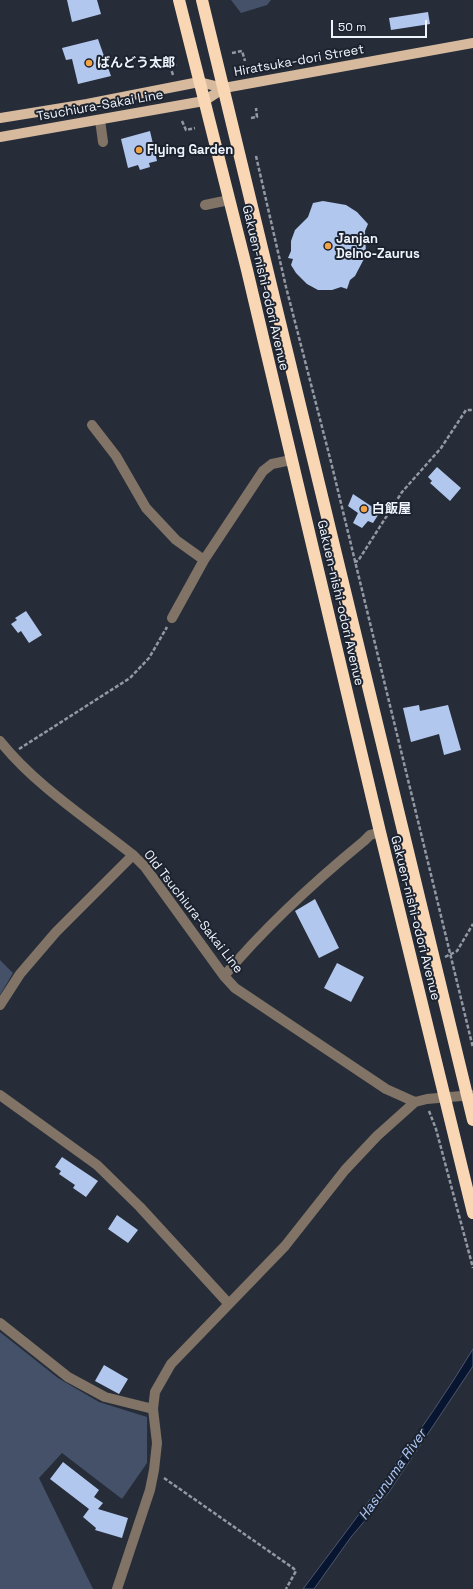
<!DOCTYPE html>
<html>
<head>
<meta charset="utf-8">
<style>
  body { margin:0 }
  #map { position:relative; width:473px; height:1589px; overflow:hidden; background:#262d39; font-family:"Space Grotesk",sans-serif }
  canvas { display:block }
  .scale { position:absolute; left:331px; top:20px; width:96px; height:18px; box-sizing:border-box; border:2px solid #f0f5fd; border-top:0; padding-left:5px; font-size:12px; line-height:14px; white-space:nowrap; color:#f0f5fd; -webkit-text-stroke:3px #1c232f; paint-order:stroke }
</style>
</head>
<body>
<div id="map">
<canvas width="473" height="1589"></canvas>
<div class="scale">50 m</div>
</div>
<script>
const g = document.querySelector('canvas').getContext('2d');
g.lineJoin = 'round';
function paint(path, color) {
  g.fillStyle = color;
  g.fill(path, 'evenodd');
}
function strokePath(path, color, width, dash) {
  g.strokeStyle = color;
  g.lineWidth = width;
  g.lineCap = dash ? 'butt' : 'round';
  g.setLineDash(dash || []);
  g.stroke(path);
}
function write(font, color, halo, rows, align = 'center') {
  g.font = font + ' "Space Grotesk","Noto Sans JP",sans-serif';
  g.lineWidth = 4;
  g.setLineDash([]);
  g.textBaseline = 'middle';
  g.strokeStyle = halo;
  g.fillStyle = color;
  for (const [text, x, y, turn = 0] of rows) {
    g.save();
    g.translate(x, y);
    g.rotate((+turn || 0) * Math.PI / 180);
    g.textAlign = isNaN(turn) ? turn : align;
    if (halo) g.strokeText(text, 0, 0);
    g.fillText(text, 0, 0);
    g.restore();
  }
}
paint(new Path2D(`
  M231,0H271L267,5L241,13Z
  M0,960L13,973L0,995Z
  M0,1332L58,1378L99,1402L147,1417V1463L122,1499L62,1453L39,1478L93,1589H0Z`), '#445168');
const water = new Path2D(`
  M473,1349V1366L389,1492L351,1537L314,1589H303C362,1510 422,1433 473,1349Z`);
paint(water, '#071531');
strokePath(water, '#4d586e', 1);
paint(new Path2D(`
  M67,0H97L101,14L72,22Z
  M428,12L430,24L391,30L389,18Z
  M98,39L111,76L78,84L72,59L66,60L62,48Z
  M150,131L157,161L149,163L150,167L140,170L138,165L128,168L121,139Z
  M323,201L346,205L357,212L368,224L365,231L366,255L355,276L350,280L347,289L341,287L332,290H318L307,284L296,273L291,265L293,259L288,258L291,251V241L295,230L308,217L313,203Z
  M437,467L461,488L450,501L430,483L432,481L428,477Z
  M353,494L380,512L373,523L368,521L362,528L353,523L358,513L348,506Z
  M26,611L42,635L29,643L21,631L18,633L11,624L17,620L15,618Z
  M419,705L420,711L448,705L461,750L444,755L439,734L411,742L403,708Z
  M315,899L339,948L319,958L295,911Z
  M337,963L364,977L351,1002L324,988Z
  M62,1157L98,1181L86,1197L73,1188L75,1185L59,1174L61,1171L55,1167Z
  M117,1215L138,1230L128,1243L108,1229Z
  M104,1365L128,1379L119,1394L95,1381Z
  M63,1462L99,1490L94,1497L103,1503L98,1509L128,1518L122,1538L95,1530L96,1528L83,1517L89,1509L50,1479Z`), '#b2c7ee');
strokePath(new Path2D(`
  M232,53L242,51L245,61
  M173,75L170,66L178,64
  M251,118L257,117L256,108
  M182,121L186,130L195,128
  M256,156L286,287L331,462L473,1048
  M354,562L358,561L402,492L441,448L466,410H473
  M19,749L130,678L149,658L167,627
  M445,957L457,951L473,924
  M429,1111L436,1129L473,1268
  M164,1478L293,1568L296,1571L286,1589`), '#9399a3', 2.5, [4, 2]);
strokePath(new Path2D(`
  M100,120L103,142
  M205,205L229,200
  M92,425L116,456L146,508L176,540L204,560
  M172,618L204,560L263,471L272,464L291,460
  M0,741C36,786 88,819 133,855L145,867L224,976L235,988L386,1089L415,1102L427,1099L473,1095
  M224,976C266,926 314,882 364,841L370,835L380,832
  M0,1005L20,974L56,932L133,855
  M0,1095L97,1165L140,1207L228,1303
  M0,1323L68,1377L105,1397L153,1409
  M117,1589L150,1490L154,1470L157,1443L153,1409L155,1392L171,1364L285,1246L345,1170L377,1136L415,1102`), '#817366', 10);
strokePath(new Path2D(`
  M0,118L87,104L199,82L224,88
  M0,137L204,101L224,88L473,43`), '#d7ba9e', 10);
strokePath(new Path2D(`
  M179,0L247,270L380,832L473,1213
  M202,0L473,1120`), '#f9d6b4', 12);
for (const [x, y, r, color] of [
  [89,63,4,"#f4a344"],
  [139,150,4,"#f4a344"],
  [328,246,4,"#f4a344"],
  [364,509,4,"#f4a344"]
]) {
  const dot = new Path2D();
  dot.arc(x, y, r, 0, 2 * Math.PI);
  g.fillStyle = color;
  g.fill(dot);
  strokePath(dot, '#1c232f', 1.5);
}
write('13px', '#f0f5fd', '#1c232f', [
  ["Hiratsuka-dori Street",299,61,-10],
  ["Tsuchiura-Sakai Line",100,106,-10],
  ["Gakuen-nishi-odori Avenue",265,288,77],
  ["Gakuen-nishi-odori Avenue",340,603,77],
  ["Old Tsuchiura-Sakai Line",193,912,52],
  ["Gakuen-nishi-odori Avenue",415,918,76]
]);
write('bold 13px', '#f0f5fd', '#1c232f', [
  ["ばんどう太郎",97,63],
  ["Flying Garden",147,150],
  ["Janjan",336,239],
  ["Delno-Zaurus",336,254],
  ["白飯屋",372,509]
], 'left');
write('italic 14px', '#b0c9f8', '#1c232f', [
  ["Hasunuma River",393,1475,-55]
]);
</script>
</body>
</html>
